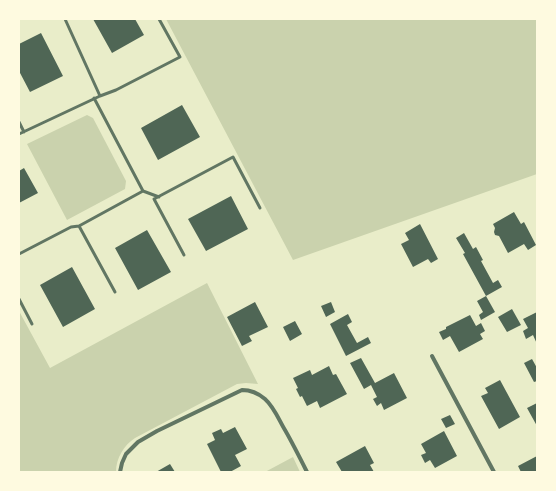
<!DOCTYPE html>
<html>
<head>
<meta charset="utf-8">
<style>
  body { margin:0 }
  #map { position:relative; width:556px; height:491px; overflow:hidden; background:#e9edc9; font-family:Karla,sans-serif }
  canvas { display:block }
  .frame { position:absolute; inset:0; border:20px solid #fefae0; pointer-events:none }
</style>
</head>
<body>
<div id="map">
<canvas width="556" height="491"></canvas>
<div class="frame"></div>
</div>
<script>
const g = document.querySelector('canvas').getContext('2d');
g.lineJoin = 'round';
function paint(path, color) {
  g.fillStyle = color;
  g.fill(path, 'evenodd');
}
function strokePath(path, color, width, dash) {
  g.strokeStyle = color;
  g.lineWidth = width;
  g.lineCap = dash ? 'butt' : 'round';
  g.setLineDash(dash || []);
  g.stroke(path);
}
paint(new Path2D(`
  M166,19H537V174L293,260Z
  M87,115L93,118L126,181L125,189L67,220L27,144Z
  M207,283L258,384L246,383L237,384L135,438C124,445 116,458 116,472H19V311L50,368Z
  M293,457L300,472H265Z`), '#cad2ad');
paint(new Path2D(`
  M93,19H135L144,35L112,53Z
  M41,33L63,76L30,92L19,71V44Z
  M182,105L200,137L158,160L141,128Z
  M24,168L38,193L19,203V171Z
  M231,196L248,229L206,251L188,219Z
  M514,212L521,224L524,222L536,245L528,250L524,244L508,253L499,236L495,235L494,232L495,228L493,224Z
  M420,224L438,259L431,263L428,259L413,267L401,244L409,240L405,233Z
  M147,230L171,272L138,290L115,248Z
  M464,233L473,249L476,247L483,260L481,261L493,283L498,280L502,287L486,296L463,254L465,253L456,238Z
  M72,267L95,309L63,327L40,285Z
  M486,296L495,312L481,320L479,315L483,312L477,301Z
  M255,302L268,327L249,336L252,341L242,346L227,317Z
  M331,302L335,312L326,317L321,306Z
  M512,309L521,325L507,332L498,317Z
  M537,312V344L533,335L526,339L523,331L528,328L523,319Z
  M348,314L352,322L347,325L357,343L368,337L371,343L346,356L330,324Z
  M470,315L476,326L481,323L485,331L480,334L483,339L459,352L450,336L443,340L439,332L446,329V327Z
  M295,321L302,334L290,341L283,327Z
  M361,358L375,383L394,373L407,398L384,410L381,403L377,406L373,399L377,397L371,385L364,389L350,363Z
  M532,359L537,368V381L534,382L524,363Z
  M329,366L333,375L336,374L347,394L320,408L317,401L307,406L302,396L300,397L296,389L298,388L293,378L310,370L312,375Z
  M500,380L520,417L499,429L481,396L488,393L485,388Z
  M537,403V426L527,408Z
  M450,415L455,424L446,428L441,419Z
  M235,427L247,449L235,455L241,466L230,472H221L207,444L215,440L212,433L221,429L223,433Z
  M444,431L457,456L435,468L430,460L425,463L421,455L426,453L421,444Z
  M365,446L374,463L370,465L374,472H342L336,462Z
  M537,456V472H521L518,466Z
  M170,464L175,472H156Z`), '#4f6655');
strokePath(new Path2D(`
  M100,96L116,90L180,57L159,19
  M19,122L24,132
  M19,134L100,96L65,19
  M143,191L159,197
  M79,226L143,191L94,98
  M19,254L71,227L79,226L115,292
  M184,255L154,199L233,157L260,208
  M19,299L32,324`), '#617663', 3);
strokePath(new Path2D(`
  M432,356L494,472
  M120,472L122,463L126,454L138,442L157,431L242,390C251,390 258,393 265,399C274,407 279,420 285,430C293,444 300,458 307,472`), '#617663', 4);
</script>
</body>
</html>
